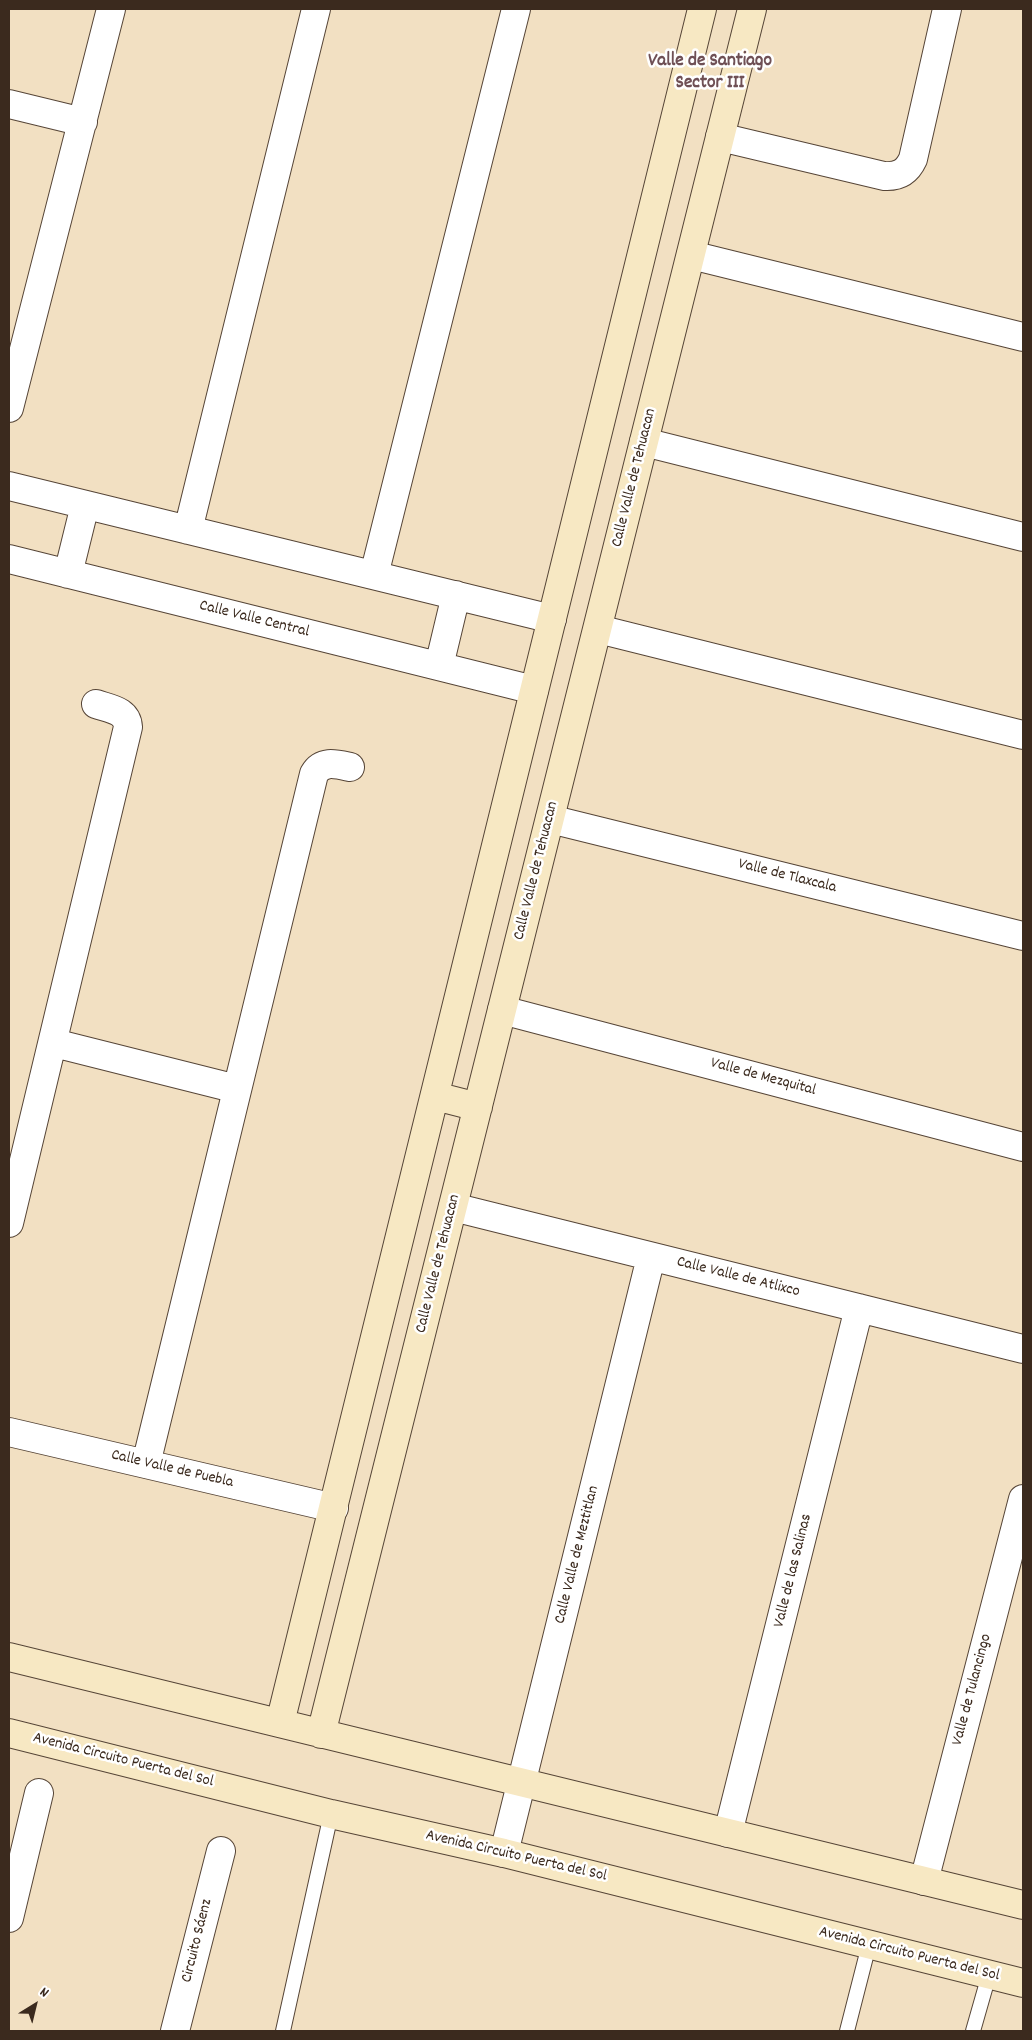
<!DOCTYPE html>
<html>
<head>
<meta charset="utf-8">
<style>
  body { margin:0 }
  #map { position:relative; width:1032px; height:2040px; overflow:hidden; background:#f2e0c2; font-family:Dekko,sans-serif }
  canvas { display:block }
  .frame { position:absolute; inset:0; border:10px solid #3b2a1e; pointer-events:none }
  .north { position:absolute; left:10px; top:1980px; width:50px; height:50px; -webkit-text-stroke:4px #fff; paint-order:stroke; rotate:36deg; font-size:14px; font-weight:700; line-height:20px; text-align:center; color:#3b2a1e }
  .north::after { content:''; display:block; margin:auto; width:18px; height:22px; background:#3b2a1e; clip-path:polygon(50% 0,100% 100%,50% 72%,0 100%) }
</style>
</head>
<body>
<div id="map">
<canvas width="1032" height="2040"></canvas>
<div class="frame"></div>
<div class="north">N</div>
</div>
<script>
const g = document.querySelector('canvas').getContext('2d');
g.lineJoin = 'round';
function strokePath(path, color, width, dash) {
  g.strokeStyle = color;
  g.lineWidth = width;
  g.lineCap = dash ? 'butt' : 'round';
  g.setLineDash(dash || []);
  g.stroke(path);
}
function write(font, color, halo, rows, align = 'center') {
  g.font = font + ' Dekko,sans-serif';
  g.lineWidth = 5;
  g.setLineDash([]);
  g.textBaseline = 'middle';
  g.strokeStyle = halo;
  g.fillStyle = color;
  for (const [text, x, y, turn = 0] of rows) {
    g.save();
    g.translate(x, y);
    g.rotate((+turn || 0) * Math.PI / 180);
    g.textAlign = isNaN(turn) ? turn : align;
    if (halo) g.strokeText(text, 0, 0);
    g.fillText(text, 0, 0);
    g.restore();
  }
}
const lane = new Path2D(`
  M283,2031L331,1814
  M847,2031L869,1945
  M973,2031L989,1975`);
const street = new Path2D(`
  M9,104L83,122
  M720,137L884,176C899,177 907,172 913,159L947,9
  M691,255L1023,337
  M9,408L111,9
  M644,442L1023,537
  M9,486L552,619
  M188,530L316,9
  M9,559L534,690
  M68,574L85,505
  M374,575L516,9
  M598,629L1023,735
  M439,666L456,595
  M550,819L1023,936
  M502,1010L1023,1147
  M54,1043L237,1089
  M453,1207L1023,1349
  M9,1223L128,727C127,710 110,709 96,704
  M9,1432L334,1508
  M146,1464L314,774C322,760 336,764 350,767
  M728,1833L859,1308
  M504,1853L651,1257
  M924,1881L1023,1499
  M9,1918L39,1793
  M175,2031L221,1851`);
const secondary = new Path2D(`
  M435,1096L478,1107
  M9,1657L1023,1905
  M280,1723L702,9
  M9,1733L331,1814L504,1853L1023,1983
  M321,1734L752,9`);
strokePath(lane, '#564537', 16);
strokePath(street, '#564537', 30);
strokePath(secondary, '#564537', 30);
strokePath(lane, '#fff', 14);
strokePath(street, '#fff', 28);
strokePath(secondary, '#f7e8c3', 28);
write('16px', '#3b2a1e', '#fff', [
  ["Calle Valle de Tehuacan",635,478,-76],
  ["Calle Valle Central",254,620,14],
  ["Calle Valle de Tehuacan",537,871,-76],
  ["Valle de Tlaxcala",787,877,14],
  ["Valle de Mezquital",763,1078,15],
  ["Calle Valle de Tehuacan",439,1264,-76],
  ["Calle Valle de Atlixco",738,1278,14],
  ["Calle Valle de Puebla",172,1470,13],
  ["Calle Valle de Meztitlan",578,1555,-76],
  ["Valle de las Salinas",794,1571,-76],
  ["Valle de Tulancingo",973,1690,-75],
  ["Avenida Circuito Puerta del Sol",123,1761,14],
  ["Avenida Circuito Puerta del Sol",516,1857,13],
  ["Circuito Sáenz",198,1941,-76],
  ["Avenida Circuito Puerta del Sol",909,1955,14]
]);
write('bold 19px', '#6f5055', '#fff', [
  ["Valle de Santiago",710,62],
  ["Sector III",710,84]
]);
</script>
</body>
</html>
